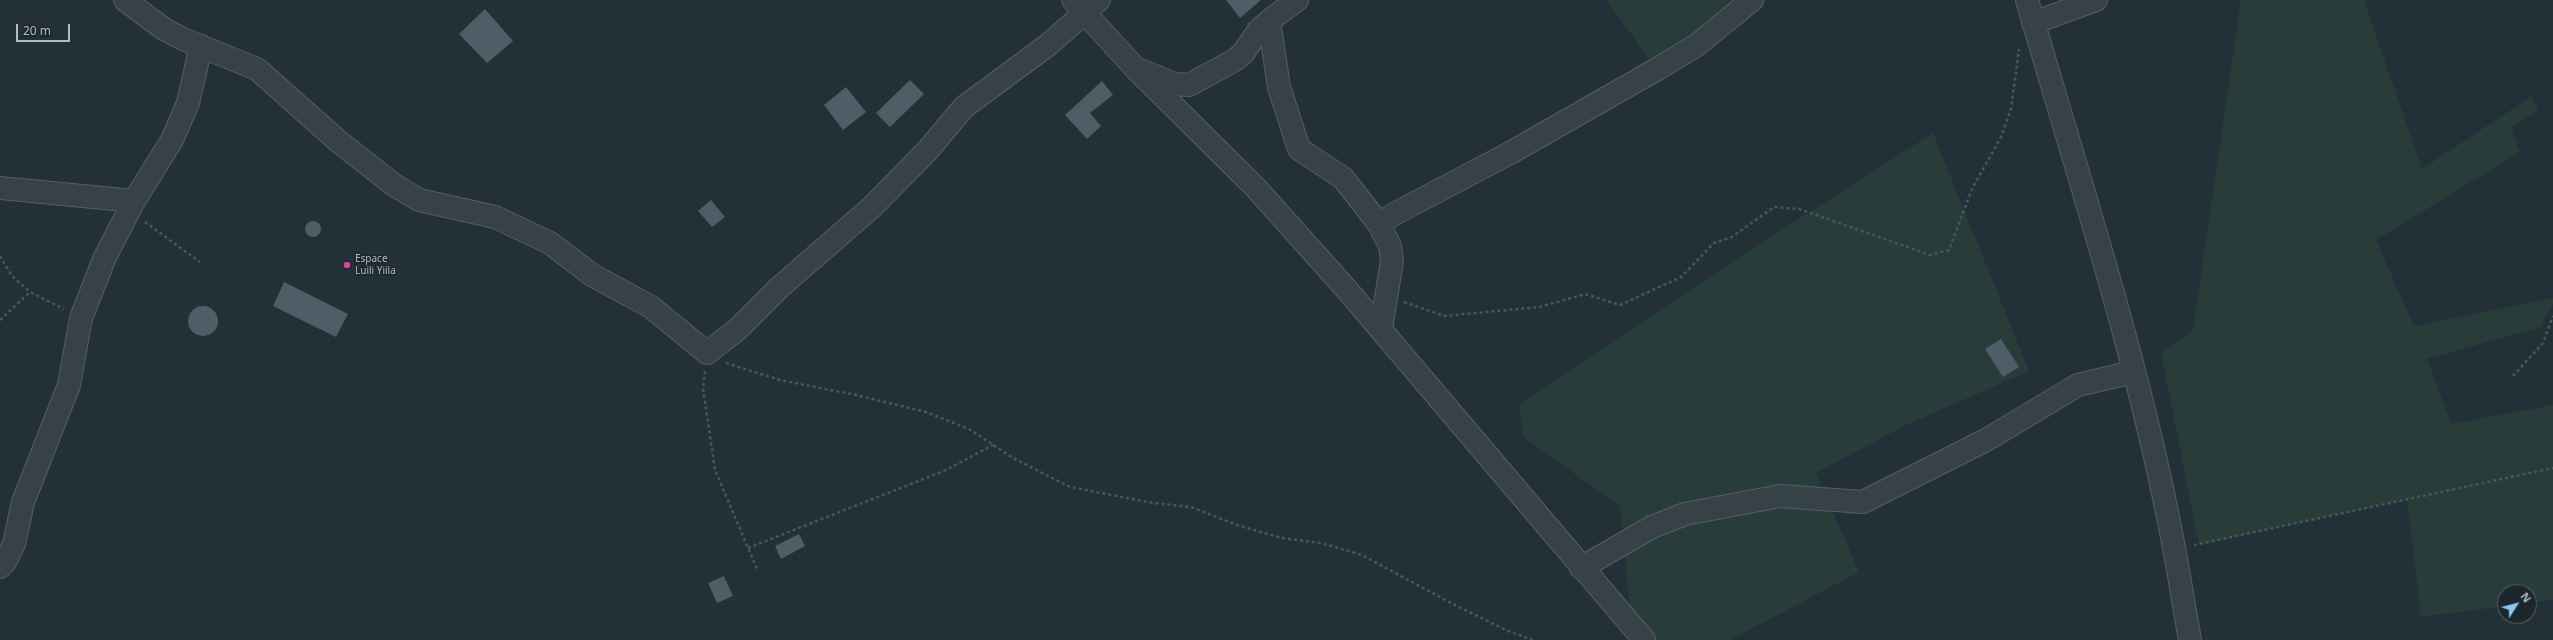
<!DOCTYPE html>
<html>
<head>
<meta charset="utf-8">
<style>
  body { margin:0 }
  #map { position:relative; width:2553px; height:640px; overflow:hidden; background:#233038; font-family:"Noto Sans",sans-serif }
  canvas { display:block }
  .north { position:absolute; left:2497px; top:584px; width:40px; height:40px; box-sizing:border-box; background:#1c272d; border:1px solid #586369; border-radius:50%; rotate:54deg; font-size:11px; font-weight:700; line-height:16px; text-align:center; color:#b1bdc4 }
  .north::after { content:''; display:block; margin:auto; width:14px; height:18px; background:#8bc8f0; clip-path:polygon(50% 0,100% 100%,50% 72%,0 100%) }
  .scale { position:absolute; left:16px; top:24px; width:54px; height:18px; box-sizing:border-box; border:2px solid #b1bdc4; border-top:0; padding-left:5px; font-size:12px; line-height:14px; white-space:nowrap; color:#b1bdc4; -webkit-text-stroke:3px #1c272d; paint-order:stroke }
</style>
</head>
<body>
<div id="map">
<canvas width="2553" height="640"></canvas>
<div class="north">N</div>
<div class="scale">20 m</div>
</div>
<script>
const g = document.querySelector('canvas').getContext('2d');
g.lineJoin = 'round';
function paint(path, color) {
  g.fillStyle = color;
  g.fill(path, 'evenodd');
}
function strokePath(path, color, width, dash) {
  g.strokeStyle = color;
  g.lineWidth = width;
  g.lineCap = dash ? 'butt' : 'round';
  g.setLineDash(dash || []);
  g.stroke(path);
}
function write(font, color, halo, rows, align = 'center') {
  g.font = font + ' "Noto Sans",sans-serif';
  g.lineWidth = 3;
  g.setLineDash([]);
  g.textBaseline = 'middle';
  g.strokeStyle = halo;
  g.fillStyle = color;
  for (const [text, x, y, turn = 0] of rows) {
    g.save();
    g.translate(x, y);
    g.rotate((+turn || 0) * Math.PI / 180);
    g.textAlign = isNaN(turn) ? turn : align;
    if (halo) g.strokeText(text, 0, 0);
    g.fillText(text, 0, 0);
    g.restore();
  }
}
paint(new Path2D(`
  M1606,0H1748L1655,67Z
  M2241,0H2364L2422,169L2532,96L2538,111L2511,128L2520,152L2376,240L2414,326L2553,298V304L2540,327L2427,359L2451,424L2553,405V600L2529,603V592H2505V606L2421,617L2407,499L2199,545L2161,353L2193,330Z
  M1933,133L2029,371L1904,426L1816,473L1859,572L1730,640H1646L1631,621L1620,506L1523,437L1519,405L1769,238Z`), '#283d39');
paint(new Path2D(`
  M1226,0H1261L1240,18Z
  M485,9L513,41L487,63L459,34Z
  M910,80L924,94L890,127L876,113Z
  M1102,81L1113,95L1090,113L1101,126L1087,139L1065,115Z
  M846,87L866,112L843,130L824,105Z
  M711,200L725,217L712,227L698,211Z
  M305 229a8 8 0 1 1 16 0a8 8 0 1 1-16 0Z
  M284,282L348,314L336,337L273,306Z
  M188 321a15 15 0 1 1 30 0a15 15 0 1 1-30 0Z
  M2001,339L2019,367L2003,377L1985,349Z
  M799,534L805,546L781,559L775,546Z
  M724,576L733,596L717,603L708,583Z`), '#4e5d66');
const minor = new Path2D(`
  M125,0L164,29L183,39L257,69L338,141L394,185L419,200L495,217L550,243L592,275L651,307L707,353L738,329L780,287L872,207L928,150L964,107L1048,45L1099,0
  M1073,0L1136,69L1256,188L1348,291L1644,640
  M1297,0L1269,21L1279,87L1299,149L1343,178L1379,224L1396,213L1510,153L1659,68L1697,45L1752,0
  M2027,0C2077,173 2134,346 2169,522C2177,561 2183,601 2190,640
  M2033,23L2096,0
  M1143,71L1174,84L1189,85L1235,60L1244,52L1258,31L1269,21
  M0,188L134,201
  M1379,224L1390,246L1392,261L1381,329
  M0,567L5,562L14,544L23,502L69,385L81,318L105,257L134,201L172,140L188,103L201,46
  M1581,568L1652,527L1685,514L1780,496L1863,502L1988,439L2078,385L2133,372`);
strokePath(minor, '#546066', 24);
strokePath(new Path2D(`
  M145,222L200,262
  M0,256L12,276L30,292
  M1404,302L1444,316L1540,307L1585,294L1620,305L1681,277L1714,243L1732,237L1774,207L1799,209L1930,255L1949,250L1972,189L2001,137L2011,109L2019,49
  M0,320L30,292L64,309
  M726,363L780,380L856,395L926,412L969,429L1013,458L1070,487L1153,503L1191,507L1237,525L1282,538L1321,543L1362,555L1451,603L1508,631L1533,640
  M705,371L703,388L715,470L757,569
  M2513,376L2543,343L2553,316
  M2194,545L2553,468
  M748,548L944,471L993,445`), '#465a57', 2.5, [3, 3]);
strokePath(minor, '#364248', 22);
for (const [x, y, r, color] of [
  [347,265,4,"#d1479c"]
]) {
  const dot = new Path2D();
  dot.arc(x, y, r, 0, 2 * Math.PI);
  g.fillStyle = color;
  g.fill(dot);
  strokePath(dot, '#1c272d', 1.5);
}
write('10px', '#b1bdc4', '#1c272d', [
  ["Espace",355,259],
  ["Luili Yiila",355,271]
], 'left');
</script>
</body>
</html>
